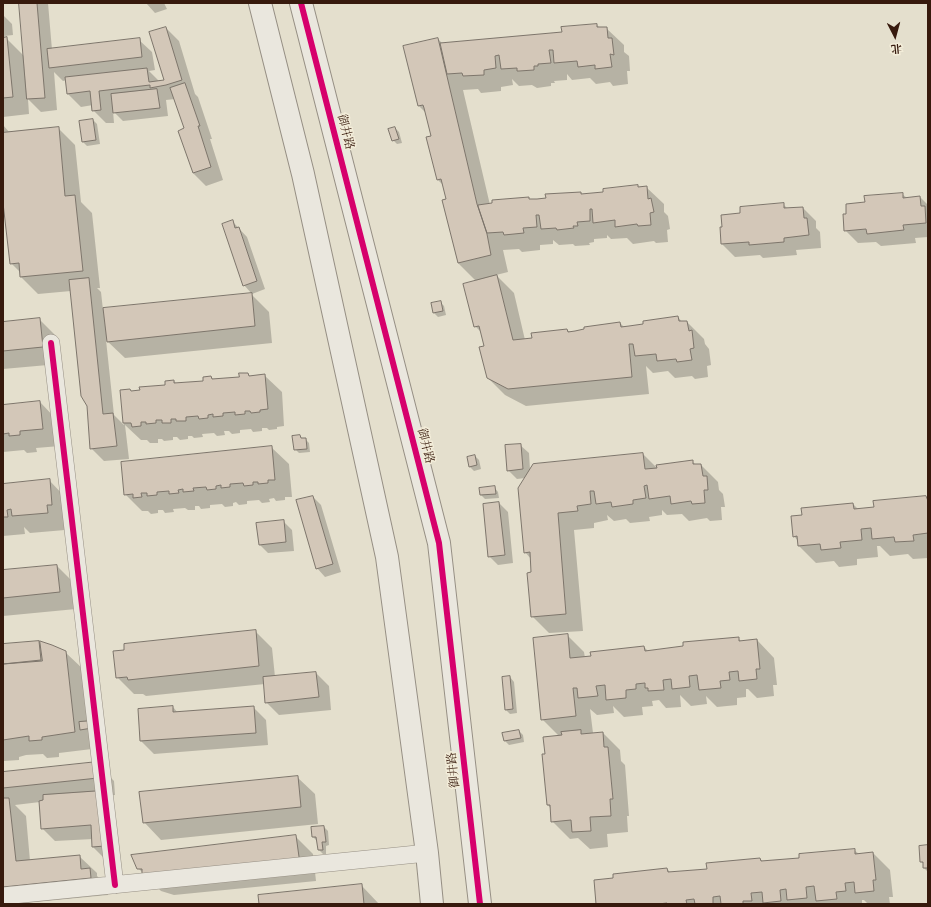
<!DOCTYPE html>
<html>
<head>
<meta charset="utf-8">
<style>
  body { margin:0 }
  #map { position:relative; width:931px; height:907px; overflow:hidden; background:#e4dfcd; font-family:Cardo,"Noto Serif SC",serif }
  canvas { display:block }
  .frame { position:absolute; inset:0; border:4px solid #371a0d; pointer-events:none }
  .north { position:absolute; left:875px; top:16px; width:40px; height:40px; -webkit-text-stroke:3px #f3edd9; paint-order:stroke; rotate:174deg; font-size:11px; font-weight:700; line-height:16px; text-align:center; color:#371a0d }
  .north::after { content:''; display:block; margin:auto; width:14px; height:18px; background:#371a0d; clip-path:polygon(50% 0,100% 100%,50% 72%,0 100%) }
</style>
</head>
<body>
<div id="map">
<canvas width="931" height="907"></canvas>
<div class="frame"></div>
<div class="north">北</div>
</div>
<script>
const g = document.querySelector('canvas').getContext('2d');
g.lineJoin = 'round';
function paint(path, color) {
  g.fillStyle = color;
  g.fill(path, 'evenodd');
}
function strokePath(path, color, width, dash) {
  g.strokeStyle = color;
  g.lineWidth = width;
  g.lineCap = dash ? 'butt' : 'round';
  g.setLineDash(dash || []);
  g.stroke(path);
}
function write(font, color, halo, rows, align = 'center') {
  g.font = font + ' Cardo,"Noto Serif SC",serif';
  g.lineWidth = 3;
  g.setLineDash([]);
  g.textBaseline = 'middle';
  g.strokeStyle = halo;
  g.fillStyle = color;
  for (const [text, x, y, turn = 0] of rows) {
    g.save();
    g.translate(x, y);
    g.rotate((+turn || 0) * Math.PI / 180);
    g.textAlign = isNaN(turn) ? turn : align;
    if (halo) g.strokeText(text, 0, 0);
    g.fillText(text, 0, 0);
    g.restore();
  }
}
paint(new Path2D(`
  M20,3H48L52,50L139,40L152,52L155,70L149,71L159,81H165L166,28L179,41L195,94L198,97L212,139H210L223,180L206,186L193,173L186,129L175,99L166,100L168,116L123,121L113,111L114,123H106L93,110V105L81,107L68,94L67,80L63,81L54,72L57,110L41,112L28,99L29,114L3,117V15L12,24L13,35L4,36L24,56Z
  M146,3H164L167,9L155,13Z
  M597,25L600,28H606L624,45V52L629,56L630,71H627L628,84L613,86L610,82L596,84L590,78L572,80L567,74V80L554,81L555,83H551V86L537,88L532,85L519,86L512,79L513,85L501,87V91L481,93L478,89L463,90L490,205L528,198L530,200L581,193L583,195L604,193L637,186L639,188L646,187L664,204V212L668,216L670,229L667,230L668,242L656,243L654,241L633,244L627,238L611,239L607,235V238L594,239V242L589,243L590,245L575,246L573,244L559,245L553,240V244L540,245V250L522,252L519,249L503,250L508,272L496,275L514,293L525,340L567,330L570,332L620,323L624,327H629L678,317L682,322H687L704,339L705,344L709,349L711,365L707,366L708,377L695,379L692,376L675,378L668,371L653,373L646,366L649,394L526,406L505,395L488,378L485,347L482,333L475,326L476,281L458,263L443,201L447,200L444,186L438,180L432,137L426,113L419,106L438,39L443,44L563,33Z
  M93,120L97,124L100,144L87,146L83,142L80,121Z
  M3,125L10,133L58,128L75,145L81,202L92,213L100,288H97L101,292L103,310L251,294L269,312L272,343L125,358L106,340L114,415L124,425L121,391L130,390L132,392L166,386L174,381L177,384L204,382L211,377L214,380L241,378L248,374L250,376L264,375L282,392L284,426L277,427V429L269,430L267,428H262V431L253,432L251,429L240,430V433L232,434L229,431H224L225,435L217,436L214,433L202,434L203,437L194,438L192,436H188V439L180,440L177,437H173V440L164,441L162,439H158V443H150L147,440H141L125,425L129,459L104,461L91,448L88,405L71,291L38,294L21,277V273L11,263L6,217L3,214Z
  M395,128L399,132L402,143L397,144L393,140Z
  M902,194L907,198L920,197L928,205V237L915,238L916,243L881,246L876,242L858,243L845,230L847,215L866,203Z
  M783,204L788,209L803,208L816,221V228L820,232L821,248L796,250L797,255L763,258L760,255L735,257L722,244L721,228L742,214Z
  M232,221L247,237L265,289L252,294L244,285Z
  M440,302L444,306L446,315L438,317L434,313Z
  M39,319L57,337L59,364L3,369V323Z
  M40,402L57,420L60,446L36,448L37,452L27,453L24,450L3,452V406Z
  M300,437L303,439H305L309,443L310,452L299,453L295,449Z
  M520,445L529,453L530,470L643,454L658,469L692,461L696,465H701L718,482L719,490L723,494L725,507H721L722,520L710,521L707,518L689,521L682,514L667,515L662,510V515L649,517L650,521L630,523L626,519L614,521L607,515L608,520L594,523V528L574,530L583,631L549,633L532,616V573L531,559L525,552V478L517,479L508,470Z
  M271,447L289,464L292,497H285V500L276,501L274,498L269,499L270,502L262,503L259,500L247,501V504L239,505L236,502L233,503V506L225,507L222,504L210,505V508L201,509L199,506H195V510H188L185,508L173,509L174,512L165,513L163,510H158V513L151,514L148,511H142L125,494Z
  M475,456L479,460L481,469L474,471L470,467Z
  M49,480L66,498L65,530L30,533L24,527L25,534L3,536V485Z
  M494,487L498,492L499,498L485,499L481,495Z
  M313,497L321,505L341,572L325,577L317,568Z
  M926,497L928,499V558L913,559L908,554L890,556L880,546H877L878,557L857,559V565L839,567L834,561L816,563L799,546L798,541L794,536L803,516L853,504L858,509L875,508Z
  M499,503L508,512L513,563L498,565L489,556Z
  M283,521L292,530L294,551L268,553L260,545Z
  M57,566L74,583L76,609L3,616V571Z
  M255,631L272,648L275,677L316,673L329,686L331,710L279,715L266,702L265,684L146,696L143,694H134L117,677Z
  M567,635L584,652L585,658L644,647L648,651L684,647L738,638L742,642L757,640L774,658L777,685H773L774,696L757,698L748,689H746V697L737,698V705L717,707L706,696L707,704L691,706L680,695L681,707L666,708L659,700L652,701L653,706L642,707L643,715L624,717L613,706L614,713L597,715L590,709L593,733H603L620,750L621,761L625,765L629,816H627L628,832L607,834L608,847L590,849L578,838L570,839L552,821L551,809L548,805L546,755L559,736L542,719Z
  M39,642L52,646L65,652L83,669L92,749L59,753V757L47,758L43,754L26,755L19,757V760L4,761L3,645Z
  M510,677L514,682L517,713L510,714L506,710Z
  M173,707L178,713L253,707L266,720L268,745L154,754L141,741L139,710Z
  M519,731L523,735L524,742L509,745L505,741Z
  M96,763L114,781L115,795L105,796L106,860L93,847V839L55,841L42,828L40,802L15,805L26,816L30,861L79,856L97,873V876L107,886L108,895L15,904H3V773Z
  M297,777L315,794L318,824L161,840L144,822Z
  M324,827L328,831L329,845L326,846V854H323L319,850L317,841L313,837Z
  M296,837L313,854L316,881L174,895L161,891L138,868Z
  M928,846V872L924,868V864L921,862Z
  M854,850L859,854L873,853L890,870L893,897H889L890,904H868L864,900H862V904H597L614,878L667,869L671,873L708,870L760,859L764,862L800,859Z
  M362,886L379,904H260Z`), '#0003');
const building = new Path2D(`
  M19,3H37L45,98L27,99Z
  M597,24V27H607L608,38H612L614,55L610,54L612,67L595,69V65L578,67L577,61L554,63L553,50H549L551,63L538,64V66H534V70L519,71H517V68L501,69L499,55L495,56L496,68L484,70V75L463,76L462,73L447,74L440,43L562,32L561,27Z
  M166,27L182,80L166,85L150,88V85L99,91L101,110L92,111L90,91L67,94L65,77L147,68L149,82L164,80L149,32Z
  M7,37L13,97L3,98V38Z
  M140,38L142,57L49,68L47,49Z
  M438,38L477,204L487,234L491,255L458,263L442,200L446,199L441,179L437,180L426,137L431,136L424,108L423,105L418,106L403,46Z
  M185,83L200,126H198L211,167L193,173L178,131L184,128L170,88Z
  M157,89L160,108L113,113L111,94Z
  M93,119L96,140L82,142L79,121Z
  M59,127L65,196L75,195L83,271L20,277L19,263L10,264L3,203V129V132Z
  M395,127L399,139L392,141L388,129Z
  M638,185V187L647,186L648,199L651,198L654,212L650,213L651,225L638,226L637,224L615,227V220L593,223L592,209H590V221L577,222L578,226H573L574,228L557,230L556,228L541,229L539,215H536L537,227L523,228L524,233L504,235L503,232L487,233L478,206V205L492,203V200L529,197V199H537L546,198L545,194L581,192V194L603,192V189Z
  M903,193V198L920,196L921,206H925L926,223L903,225L904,230L867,234L866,229L844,231L843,214H846V204L865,202L864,196Z
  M784,203V208L803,207L804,218H807L809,235L784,238V242L749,245V242L721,244L720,227H722L721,215L740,213V207Z
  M233,220L235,228L239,227L257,281L243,286L222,224Z
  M497,275L513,340L532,338L531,333L567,329L568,332L575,331L584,329V327L620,322L621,327L629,326L643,324V321L678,316L679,321H687L689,331L692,330L694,348L690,349L692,360L677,362L676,359L657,361L656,354L635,356L633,344H629L632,377L508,389L487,378L479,347L484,346L479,326L474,327L463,284Z
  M89,278L103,414L113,413L117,446L90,449L87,406L81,396L69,280Z
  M252,293L255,326L107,342L103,308Z
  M441,301L443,311L433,313L431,303Z
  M40,318L43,347L3,351V322Z
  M239,373H248L249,376L265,374L268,409L260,410V412L251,413L250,411H245V414L235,415V412L223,413V416L213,417V414L208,415V418L199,419L198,416L186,417V421H176V419H171V423H162V420H156V423L146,424V422H141V426L132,427L131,423H123L120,390L130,389L131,391L140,390L139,387L165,385V381L174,380V383L203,381V377L211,376L212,379L239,377Z
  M40,401L43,429L20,431V435L9,436V433L3,434V405Z
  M300,435L301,438H306L307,449L294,450L292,436Z
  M521,444L523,469L507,471L505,445Z
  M272,446L275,480H268V483L258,484V482H253V485L244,486L243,483L230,484V487L221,488V485L216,486V489L207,490L206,487L193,488L194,491L183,492V489L178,490L179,493L169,494V491L157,492V495L147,496V493H141L142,497L133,498V494L124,495L121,462Z
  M643,453L645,469L657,468L656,465L693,460V464H701L703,476H707L708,490H704L705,503L692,504L691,501L671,504L670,496L649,499L647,485L644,486L646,498L633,500V504L612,507L611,502L596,504L594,491H590L591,504L577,506L578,511L558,513L566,614L531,617L527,573L531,572L530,552L524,553L518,488L533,464Z
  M475,455L477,465L469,467L467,457Z
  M50,479L52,505H47L48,513L12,516L11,509L7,510L8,517H3V484Z
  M495,486L496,494L480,495L479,488Z
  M313,496L333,564L316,569L296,500Z
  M926,496L928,501V533L913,535L914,541L895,542L894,537L872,539L871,528L861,529L862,540L840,542L841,548L821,550L820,544L798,546L797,536L793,537L791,516L802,515L801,508L853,503L854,509L874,507L873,501Z
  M499,502L505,555L488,557L483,504Z
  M284,520L286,542L259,545L256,523Z
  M57,565L60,592L3,598V570Z
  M256,630L259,666L128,680L127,677L116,678L113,651L124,650V644Z
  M568,634L570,658L591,656L590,652L644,646L645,651L683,646V642L739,637V641L757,639L760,669H756L757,679L739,681L738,671L729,672L730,680L720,681L721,688L699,690L697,675L689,676L690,687L672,689L671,679L663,680L664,690L648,691V688H645V683L636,684V689L626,690V698L606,700L605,685L596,686L598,696L578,698L577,688H573L576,716L541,720L533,638Z
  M39,641L41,660L3,664V644Z
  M40,641L52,645L66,651L75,732L42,737V740L29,741V736L3,740V664L42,661Z
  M316,672L319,697L265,703L263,677Z
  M510,676L513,709L505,710L502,677Z
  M173,706V712L254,706L256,733L140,741L138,709Z
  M91,721L92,728L80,730L79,722Z
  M519,730L521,738L504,741L502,733Z
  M581,730V734L603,732L604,747H608L613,799H610L611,816L590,817L591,831L572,832L571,820L551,822L550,805H547L542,754H545L543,737L562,735L561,732Z
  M97,762L98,778L3,788V772Z
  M298,776L301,807L143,823L139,792Z
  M101,791L105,846L92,847L91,825L41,829L39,801L43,800V795Z
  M3,798H9L16,861L80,855L81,869L90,868L91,878L3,887Z
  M324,826L326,842H322L323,850H318L316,837H312L311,827Z
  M296,835L300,864L142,874V869H137L131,855Z
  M928,845V868H923V862H920L919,846Z
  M855,849V854L873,852L876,880H873L874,891L855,893L854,882L845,883L846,891L836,892L837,899L816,901L814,886L806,887L807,898L787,900L786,889L780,890L781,901L763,903L762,892L751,893L752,901H743V904H721L720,896L713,897V904H695L694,899L686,900L687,904H668L667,903L658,904H596L594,880L613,878V874L667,868L668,872L707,869L706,863L760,858L761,861L799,858V854Z
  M362,884L364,904H259L258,895Z`);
paint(building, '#d3c7b8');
strokePath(building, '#7d756b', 1);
const minor = new Path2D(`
  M51,343L115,885
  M3,896L427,853`);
const tertiary = new Path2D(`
  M260,3L303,174L387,557L427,853L432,904
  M301,3L439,543L480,904`);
strokePath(minor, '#968f84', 18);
strokePath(tertiary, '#968f84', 24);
strokePath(minor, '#eae7de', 17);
strokePath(tertiary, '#eae7de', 22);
strokePath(new Path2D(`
  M301,3L439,543L480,904
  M51,343L115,885`), '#d6006c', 6);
write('12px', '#371a0d', '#f3edd9', [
  ["御井路",345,132,76],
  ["御井路",425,446,76],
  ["御井路",454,770,-96]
]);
</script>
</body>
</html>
